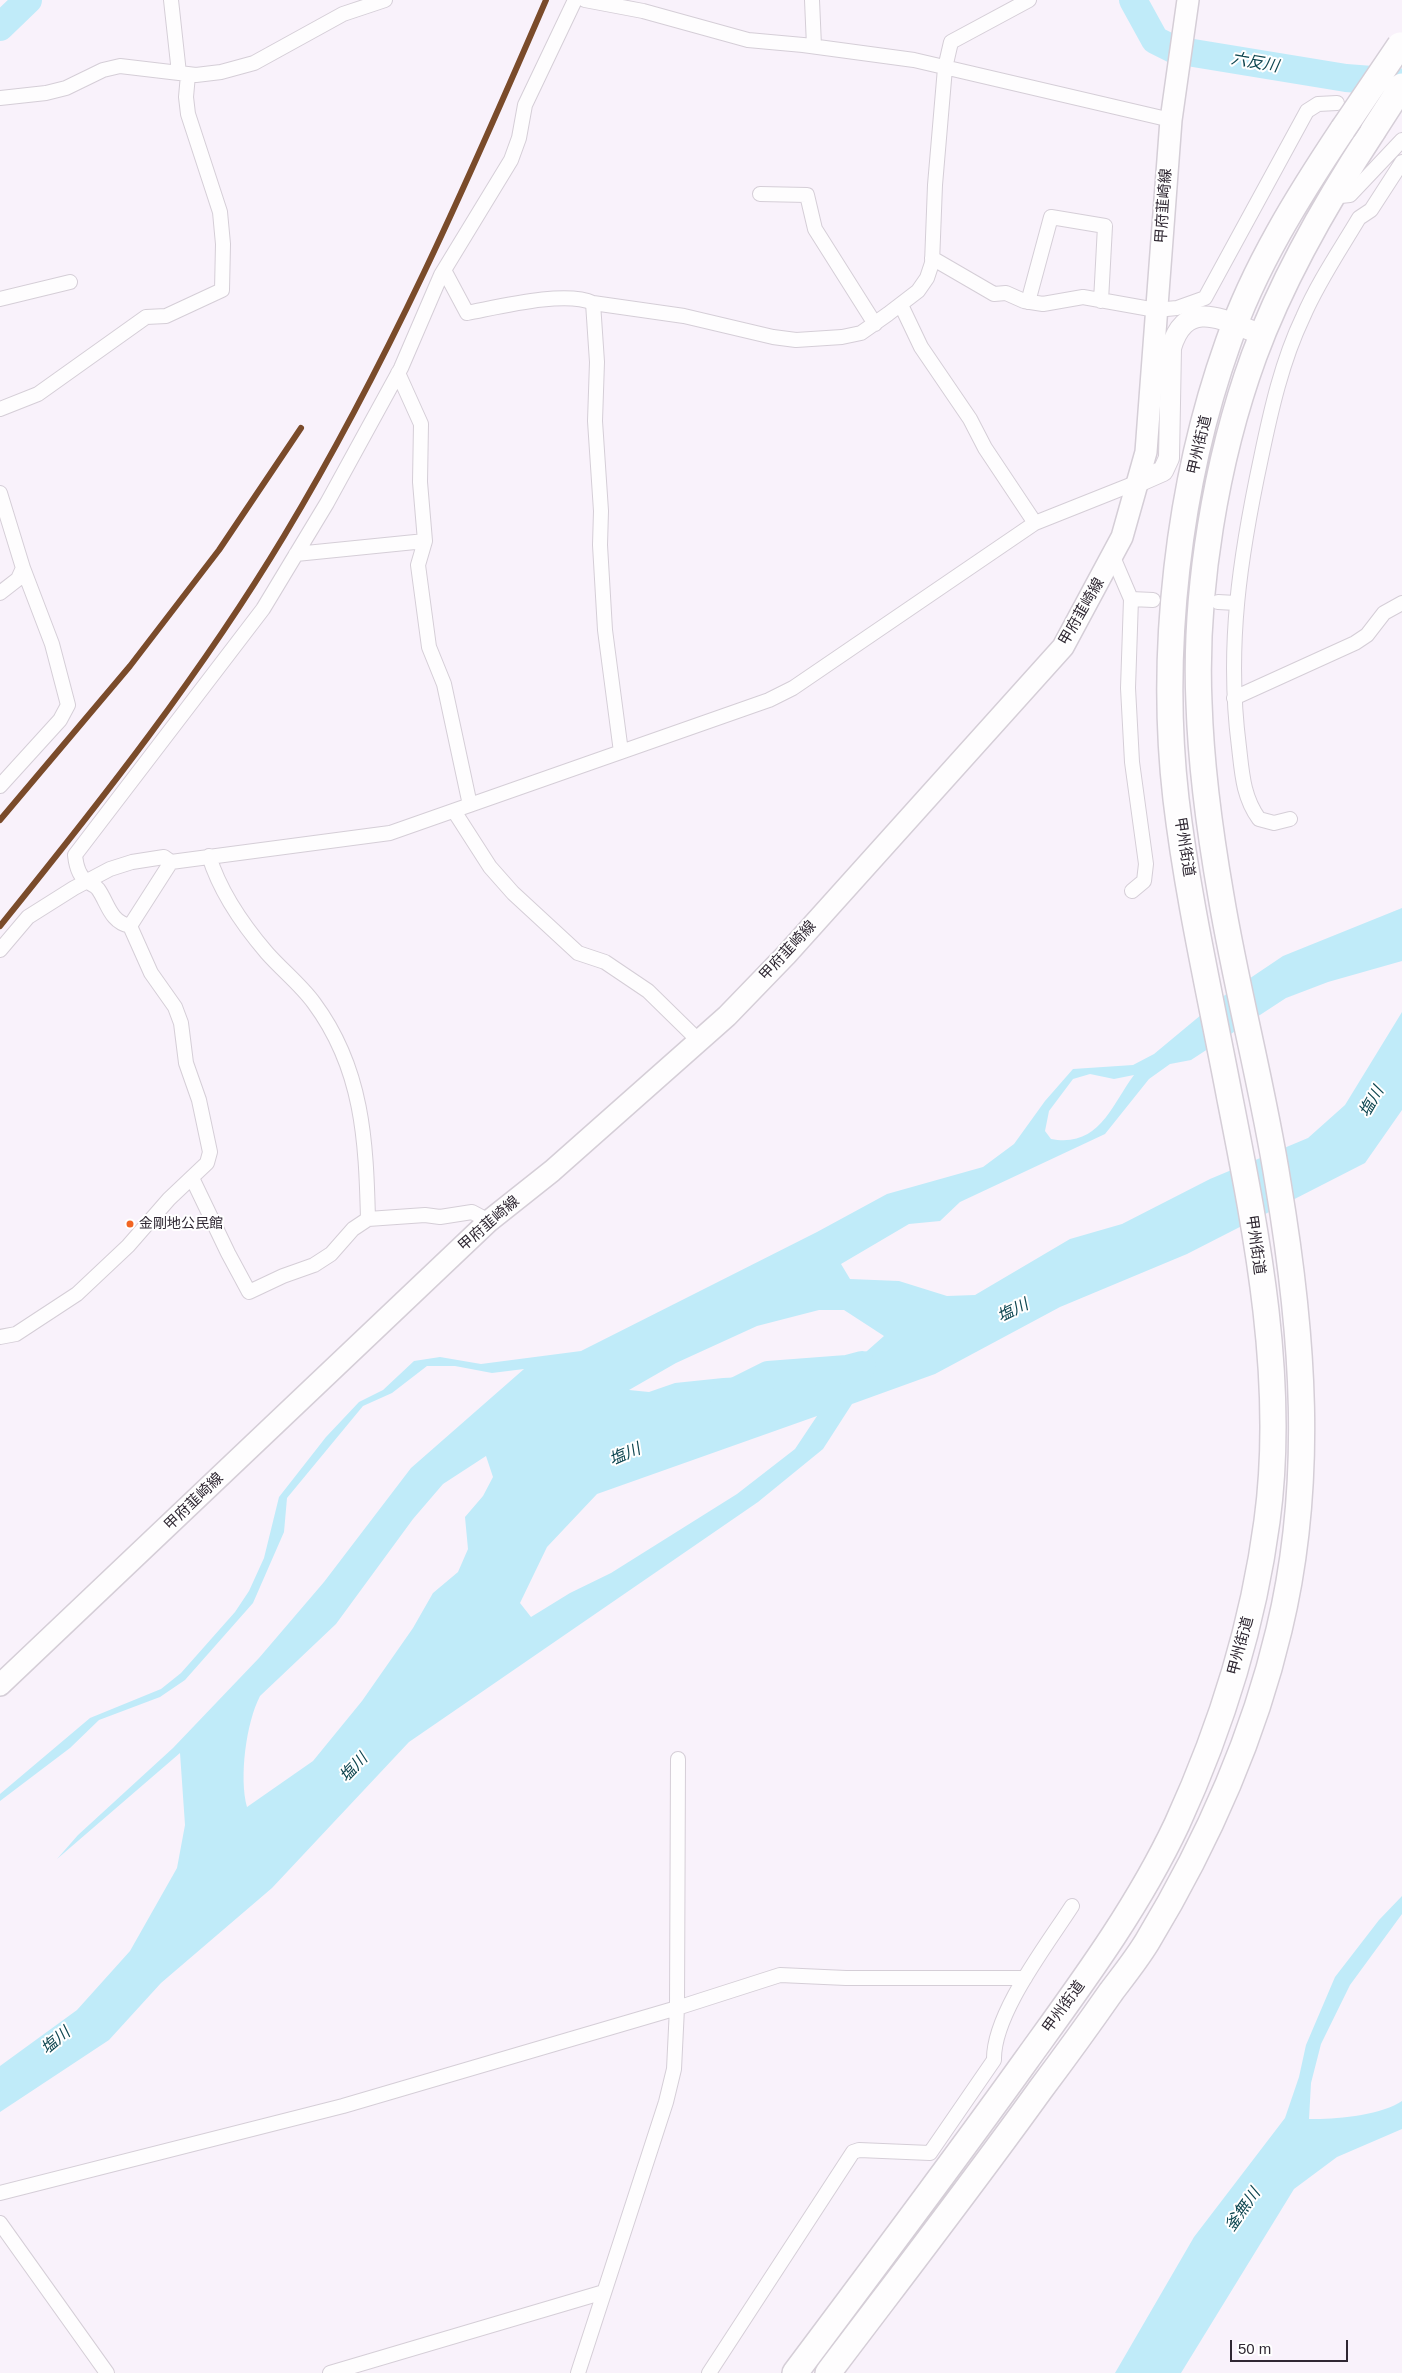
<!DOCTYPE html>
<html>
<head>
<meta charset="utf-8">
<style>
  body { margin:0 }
  #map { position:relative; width:1402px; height:2373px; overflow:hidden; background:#f9f2fb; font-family:Helvetica,sans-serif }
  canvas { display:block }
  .scale { position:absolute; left:1230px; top:2340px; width:118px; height:22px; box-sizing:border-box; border:2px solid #2f2732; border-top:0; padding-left:6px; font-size:15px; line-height:18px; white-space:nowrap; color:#2f2732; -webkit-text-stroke:4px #fff; paint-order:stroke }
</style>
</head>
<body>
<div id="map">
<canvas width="1402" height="2373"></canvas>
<div class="scale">50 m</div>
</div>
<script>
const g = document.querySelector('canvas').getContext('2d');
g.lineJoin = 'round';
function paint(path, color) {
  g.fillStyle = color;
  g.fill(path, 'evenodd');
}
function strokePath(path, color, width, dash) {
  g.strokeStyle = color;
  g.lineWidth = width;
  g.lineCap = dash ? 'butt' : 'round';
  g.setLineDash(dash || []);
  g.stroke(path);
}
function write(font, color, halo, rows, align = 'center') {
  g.font = font + ' Helvetica,"Noto Sans JP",sans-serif';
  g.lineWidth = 4;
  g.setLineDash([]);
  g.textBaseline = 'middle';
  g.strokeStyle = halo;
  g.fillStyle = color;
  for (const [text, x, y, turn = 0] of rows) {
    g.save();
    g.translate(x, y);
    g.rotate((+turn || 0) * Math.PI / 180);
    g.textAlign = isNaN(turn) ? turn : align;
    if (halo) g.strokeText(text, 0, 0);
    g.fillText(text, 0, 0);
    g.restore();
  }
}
paint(new Path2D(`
  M1402,908V961L1328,982L1286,998L1191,1060L1170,1064L1149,1079L1105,1134L960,1202L940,1221L909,1224L841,1264L850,1279L899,1281L947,1296L975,1295L1070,1239L1122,1224L1210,1179L1308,1138L1345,1105L1402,1012V1110L1365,1163L1187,1254L1060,1307L935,1374L852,1404L823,1449L758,1502L409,1742L272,1888L161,1983L109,2040L0,2112V2066L77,2010L130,1951L177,1868L185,1825L180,1753L57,1859L78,1835L173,1748L259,1658L324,1582L411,1468L524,1369L492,1373L455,1366H427L392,1393L363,1406L287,1498L284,1532L253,1603L185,1680L160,1697L99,1720L70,1748L0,1801V1794L90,1718L161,1689L181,1673L235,1612L249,1591L264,1558L279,1497L326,1437L359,1402L383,1390L414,1361L440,1357L481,1364L581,1351L817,1232L887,1194L983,1167L1014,1144L1045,1101L1073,1069L1133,1065L1154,1054L1225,995L1283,956ZM1090,1074L1114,1079L1134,1075C1111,1106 1099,1148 1051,1139L1045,1131L1049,1111L1073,1079ZM819,1310H844L884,1336L867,1351L802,1382L773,1385L743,1377L723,1378L675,1383L649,1392L629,1390L676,1363L757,1326ZM817,1416L795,1449L737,1494L611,1573L570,1593L531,1617L520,1603L547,1547L597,1494ZM486,1456L493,1477L483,1496L465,1517L468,1549L458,1572L433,1593L413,1628L362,1701L313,1761L247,1807C239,1778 246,1723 260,1696L336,1624L413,1519L443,1484Z
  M1402,1896V1914L1350,1985L1321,2044L1311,2083L1309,2119C1333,2120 1382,2115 1402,2101V2129L1337,2157L1294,2189L1181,2373H1115L1194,2237L1285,2118L1299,2077L1306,2045L1335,1977L1379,1920Z`), '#c0ebf9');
strokePath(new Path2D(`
  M1133,0L1155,40L1175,50L1346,78L1398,82
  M0,27L28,0
  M724,1397L768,1375L847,1369L862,1365`), '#c0ebf9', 28);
const street = new Path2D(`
  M171,0L179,73
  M585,0L643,11L748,40L803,45L914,60L1171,120
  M812,0L814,46
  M0,98L46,93L66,88L103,70L120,66L196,75L221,72L254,63L343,14L385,0
  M760,194L807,195L815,229L875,324
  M1331,197L1350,195L1402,140
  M932,258L994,294L1006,293L1024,301L1043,304L1083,297L1156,310L1177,308L1205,298L1307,111L1318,104L1337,103
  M444,270L467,313C499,307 565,290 593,303L684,316L773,337L796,340L842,337L861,333L888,314L918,291L927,278L932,263L935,185L945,68L951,42L1029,0
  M0,299L70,282
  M1028,302L1051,217L1105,226L1101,301
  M593,303L597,362L595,421L601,511L600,545L605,630L621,752
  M901,305L921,347L970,419L985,448L1035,523
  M398,373L421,424L420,482L425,541L418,565L429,647L444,684L470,805
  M0,409L38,394L146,317L166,316L222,290L223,244L220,212L188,114L186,97L188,75
  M0,493L23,568L18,579L0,593
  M296,554L425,541
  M1113,557L1131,599L1128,688L1132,762L1146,864L1144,881L1132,891
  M1131,599L1153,600
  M1218,602L1236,603
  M1234,698L1355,643L1367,635L1384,613L1402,603
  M0,786L60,720L68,705L52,644L23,568
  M454,811L490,867L513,893L578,953L605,962L648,991L699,1041
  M1290,819L1274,823L1259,819C1243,797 1242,773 1239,747C1226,647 1240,556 1261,458C1271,410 1282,361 1303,317C1318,282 1340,250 1359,218L1371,210L1402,162
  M209,856C220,892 243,925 267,953C282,970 301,985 314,1003C363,1069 366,1141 368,1219
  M130,926C110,922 108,903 98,889C95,885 92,885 88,882C79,877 76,865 75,855L263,609L327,503L401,368L441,275L511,160L519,138L525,105L575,0
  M0,950L28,917L74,888L110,869L132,862L164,857L171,862L390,833L769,700L793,688L1035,523L1138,482
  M192,1178L228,1253L249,1292L283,1276L314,1265L331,1254L353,1229L368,1219L425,1215L440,1217L472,1212L489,1221
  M0,1337L16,1334L77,1294L128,1246L169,1199L207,1163L210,1152L199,1100L186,1063L181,1023L175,1007L151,973L130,926L171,862
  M0,2193L343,2106L677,2008L780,1975L846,1978H1025
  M0,2223L107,2373
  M330,2373L604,2292
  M578,2373L666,2102L674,2069L677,2008L678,1759
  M709,2373L853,2152L859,2150L930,2153L994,2060C993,2014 1047,1945 1072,1906`);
const secondary = new Path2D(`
  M1138,482L1163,471L1169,458L1171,348C1187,295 1226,322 1263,335`);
const primary = new Path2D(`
  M0,1685L489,1221L552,1171L727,1016L786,955L1063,647L1122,537L1146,452L1171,120L1188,0`);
const highway = new Path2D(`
  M795,2373C873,2269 951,2165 1027,2059C1081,1984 1137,1909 1177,1824C1221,1728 1253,1626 1267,1521C1286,1381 1257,1236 1230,1099C1211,999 1188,900 1176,799C1159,652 1178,483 1228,343C1254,267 1299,195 1343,129
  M828,2373C899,2279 971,2186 1040,2090C1064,2058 1088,2025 1111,1992C1123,1976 1136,1960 1147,1942C1205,1846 1253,1740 1279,1630C1315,1481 1303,1332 1278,1183C1263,1087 1237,992 1221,896C1210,833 1201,767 1199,703C1194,592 1216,460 1254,356C1283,277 1327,201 1373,131`);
strokePath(street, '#d5ced7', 16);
strokePath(secondary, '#d5ced7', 22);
strokePath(primary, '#d5ced7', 24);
strokePath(highway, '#d5ced7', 28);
strokePath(street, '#fefdfe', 14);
strokePath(secondary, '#fefdfe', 20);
strokePath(primary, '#fefdfe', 21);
strokePath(highway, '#fefdfe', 25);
const highwayBridge = new Path2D(`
  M1343,129L1400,45
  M1373,131L1402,86`);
strokePath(highwayBridge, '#d5ced7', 28, []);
strokePath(highwayBridge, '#fefdfe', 25);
strokePath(new Path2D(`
  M0,820L130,666L219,550L301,428
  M0,926C101,801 201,674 284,536C387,365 467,183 546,0`), '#7a4b2a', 6);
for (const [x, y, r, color] of [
  [130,1224,4.5,"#f26522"]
]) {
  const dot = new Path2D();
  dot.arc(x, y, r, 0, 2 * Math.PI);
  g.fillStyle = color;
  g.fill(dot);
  strokePath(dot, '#fff', 2);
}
write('14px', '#2f2732', '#fff', [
  ["金剛地公民館",139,1224]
], 'left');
write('15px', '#2f2732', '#fff', [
  ["甲府韮崎線",1164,206,-86],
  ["甲州街道",1200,445,-77],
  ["甲府韮崎線",1082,612,-60],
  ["甲州街道",1184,847,81],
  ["甲府韮崎線",788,951,-47],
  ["甲府韮崎線",489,1224,-41],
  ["甲州街道",1255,1245,82],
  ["甲府韮崎線",194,1502,-44],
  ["甲州街道",1241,1646,-75],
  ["甲州街道",1064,2007,-54]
]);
write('italic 16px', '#0e4650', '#fff', [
  ["六反川",1255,63,10],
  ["塩川",1372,1102,-60],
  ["塩川",1013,1311,-26],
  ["塩川",625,1455,-23],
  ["塩川",354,1768,-47],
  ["塩川",56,2041,-40],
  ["釜無川",1243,2210,-55]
]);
</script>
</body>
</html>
